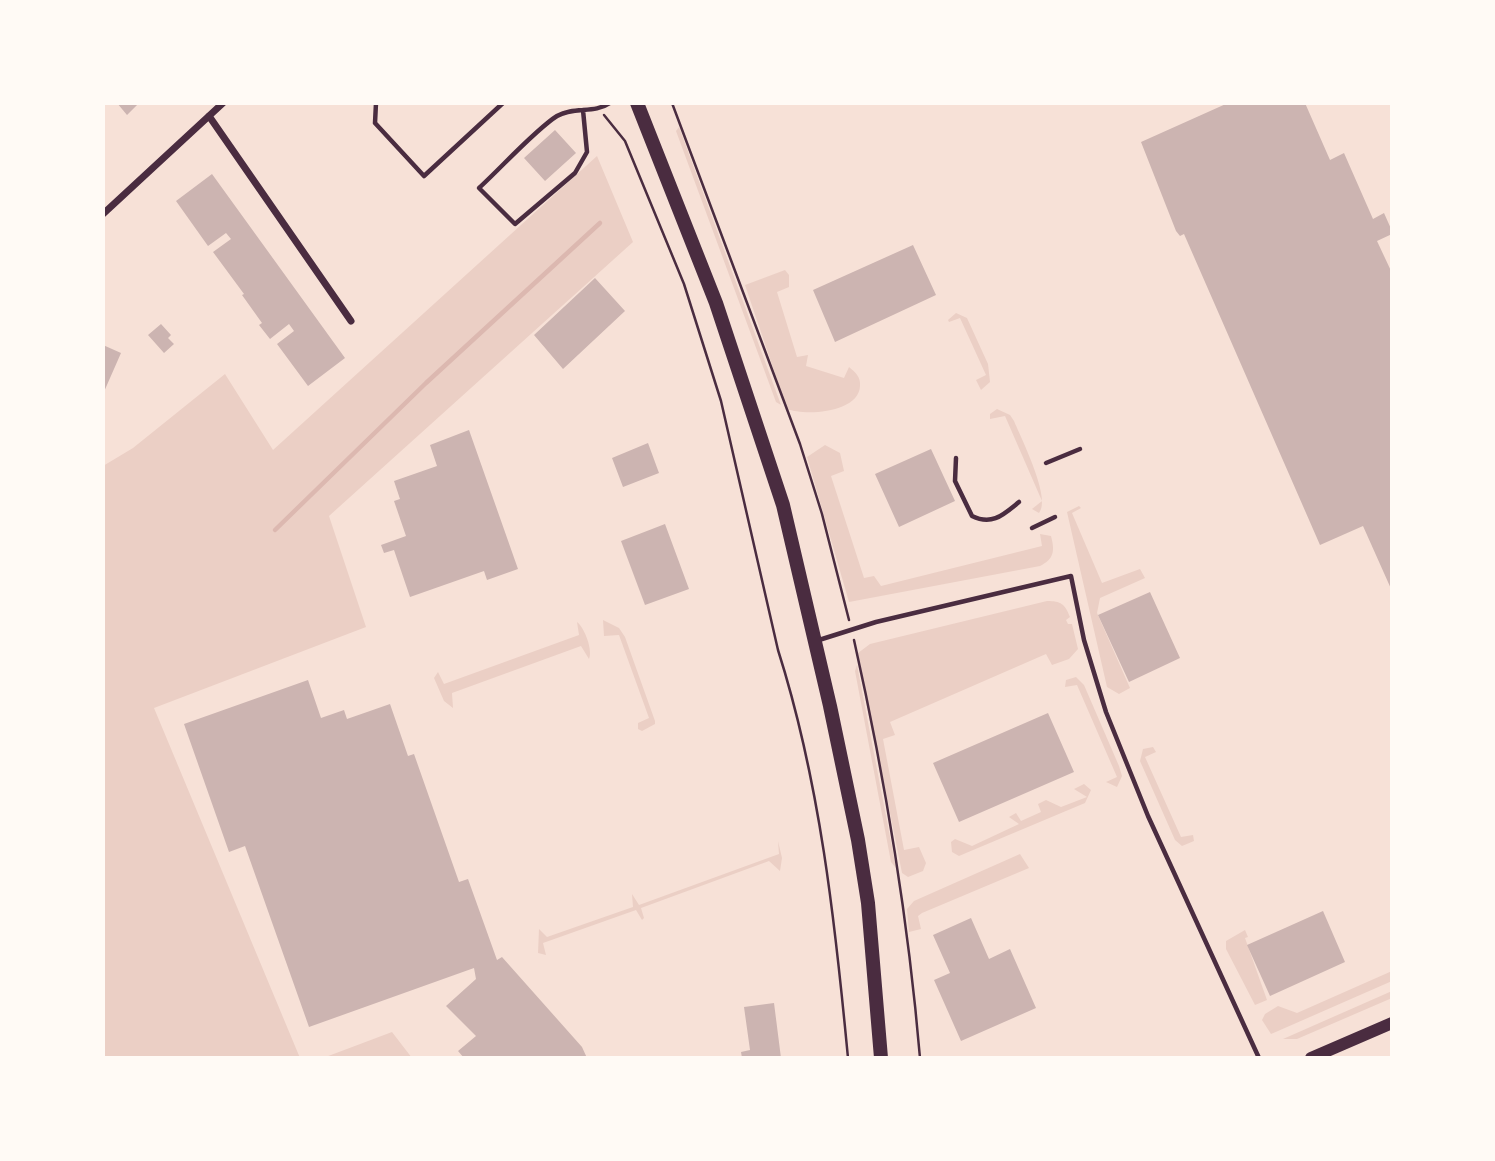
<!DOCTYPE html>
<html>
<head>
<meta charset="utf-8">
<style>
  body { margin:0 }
  #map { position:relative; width:1495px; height:1161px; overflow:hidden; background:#f7e1d7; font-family:"Open Sans",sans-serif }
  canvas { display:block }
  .frame { position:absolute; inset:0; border:105px solid #fffaf5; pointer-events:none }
</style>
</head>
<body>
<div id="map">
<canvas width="1495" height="1161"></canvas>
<div class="frame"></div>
</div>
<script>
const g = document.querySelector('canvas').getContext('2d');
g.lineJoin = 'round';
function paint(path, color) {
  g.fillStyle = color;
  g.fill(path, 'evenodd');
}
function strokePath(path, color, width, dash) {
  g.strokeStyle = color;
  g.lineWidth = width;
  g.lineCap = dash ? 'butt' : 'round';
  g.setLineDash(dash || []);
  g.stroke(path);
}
paint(new Path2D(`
  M679,127L781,405L776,402L676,131Z
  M597,156L633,242L329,516L366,627L154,708L300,1058H103V466L133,448L225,374L273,450Z
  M785,270L789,275V287L777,292L797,357L808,355L806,366L844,378L849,367C855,372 861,377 860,386C859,413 805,416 787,409L745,285Z
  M956,313L967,318L988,364L990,382L981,390L976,380L986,375L960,318L949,322L948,320Z
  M997,409L1010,415L1014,421C1021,438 1052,499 1039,513L1032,509L1042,501L1005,416L990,419V414Z
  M825,445L840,453L844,471L831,476L864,578L874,576L881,586L1042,546L1040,534L1051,536C1055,551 1054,559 1040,566L849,602L807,457Z
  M1079,506L1081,508L1072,513L1102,583L1140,569L1145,578L1100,598L1097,613L1130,688L1119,694L1107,687L1067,512Z
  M1047,601C1061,601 1065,604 1070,617L1066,620L1068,624H1072L1078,649L1069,659L1052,665L1046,654L890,722L895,735L883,739L904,850L919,847L926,863L923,871L908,877L902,873L858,653L870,644Z
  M603,620L619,628L625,637L655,721V724L642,731L638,729V723L649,718L619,635L604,636Z
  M577,622C585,628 593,651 589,659L581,646L452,693L453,708L444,701L434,678L438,672L444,684L579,635Z
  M857,665L896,868L891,862L855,671Z
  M1076,677L1084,685L1119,766L1122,776L1117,787L1106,782L1117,777L1077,685L1065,687L1066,680Z
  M1153,747L1156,752L1145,757L1181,837L1193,835L1194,841L1182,846L1175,840L1140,761L1143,749Z
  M1084,784L1091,790L1085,803L966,853L959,856L952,852L951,842L955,839L972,846L1019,824L1009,817L1016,813L1021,821L1041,812L1038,804L1046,800L1061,807L1087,797L1074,789Z
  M778,841L782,858L780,871L769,861L641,908L644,918L642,920L636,910L543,943L546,955L538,953L539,929L547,937L633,907L632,894L639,905L779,854Z
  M1020,854L1029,868L922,913L918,916L921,929L909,932L907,909L914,901Z
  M1245,930L1248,937L1245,938L1267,1000L1255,1005L1226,949V941Z
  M1392,971V981L1278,1031L1271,1034L1262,1020L1265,1014L1278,1006L1297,1013Z
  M1392,991V998L1297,1039H1283Z
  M392,1032L412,1058H323Z`), '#ebcfc5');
strokePath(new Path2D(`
  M275,530L426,383L600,223`), '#dcb8b0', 4.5);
paint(new Path2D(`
  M117,103H139L127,115Z
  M1228,103H1305L1330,160L1344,153L1373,219L1384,213L1392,231V234L1377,241L1392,273V591L1363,526L1320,545L1184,234L1180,236L1176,231L1141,142Z
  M555,130L576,153L545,181L524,158Z
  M212,174L345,358L308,386L277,344L294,331L289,324L270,339L259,325L262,323L242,295L244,294L213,252L231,239L226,233L208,246L176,201Z
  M913,245L936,295L835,342L813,290Z
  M595,278L625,311L563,369L534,335Z
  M161,324L171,335L168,338L174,344L164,353L148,335Z
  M103,345L121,353L103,394Z
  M469,430L518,569L487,580L484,571L410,597L394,550L384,553L381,545L406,536L394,501L400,499L394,481L437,466L430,445Z
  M648,443L659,473L623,487L612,458Z
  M931,449L955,501L899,527L875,474Z
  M665,524L689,589L645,605L621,541Z
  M1150,592L1180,658L1129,682L1098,615Z
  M308,680L321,718L344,710L347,719L390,704L408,756L414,754L459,882L468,879L497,960L502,957L582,1047L587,1058H464L458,1051L476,1036L446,1006L476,979L474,968L309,1027L245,846L229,852L184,724Z
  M1048,713L1074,772L959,822L933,763Z
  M1323,911L1345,962L1270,996L1247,945Z
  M971,918L989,959L1010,949L1036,1008L961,1041L934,980L950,973L933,935Z
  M774,1003L781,1058H742L741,1052L750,1050L744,1007Z`), '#ccb4b1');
strokePath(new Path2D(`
  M672,103L800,444L822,514L849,620
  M604,115L625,141L684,284L721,401L778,650C820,782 835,921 848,1058
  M854,640C885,778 908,917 920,1058`), '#4a2c40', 2.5);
strokePath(new Path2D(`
  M376,103L375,123L424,176L503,103
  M583,110L587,152L575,173L515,224L479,188C500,169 536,129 557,116C574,106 594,114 610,103
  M956,458L955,481L972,516C992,526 1003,515 1019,502
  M1046,463L1080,449
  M1032,528L1055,517
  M819,640L876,622L1071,576L1084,640L1106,712L1148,816L1259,1058`), '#4a2c40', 4.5);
strokePath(new Path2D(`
  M209,116L351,321
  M103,214L223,103`), '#4a2c40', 7);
strokePath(new Path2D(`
  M1311,1058L1392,1023`), '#4a2c40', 12);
strokePath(new Path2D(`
  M637,103L716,303L783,505L830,706L858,840L868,903L881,1058`), '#4a2c40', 14);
</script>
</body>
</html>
